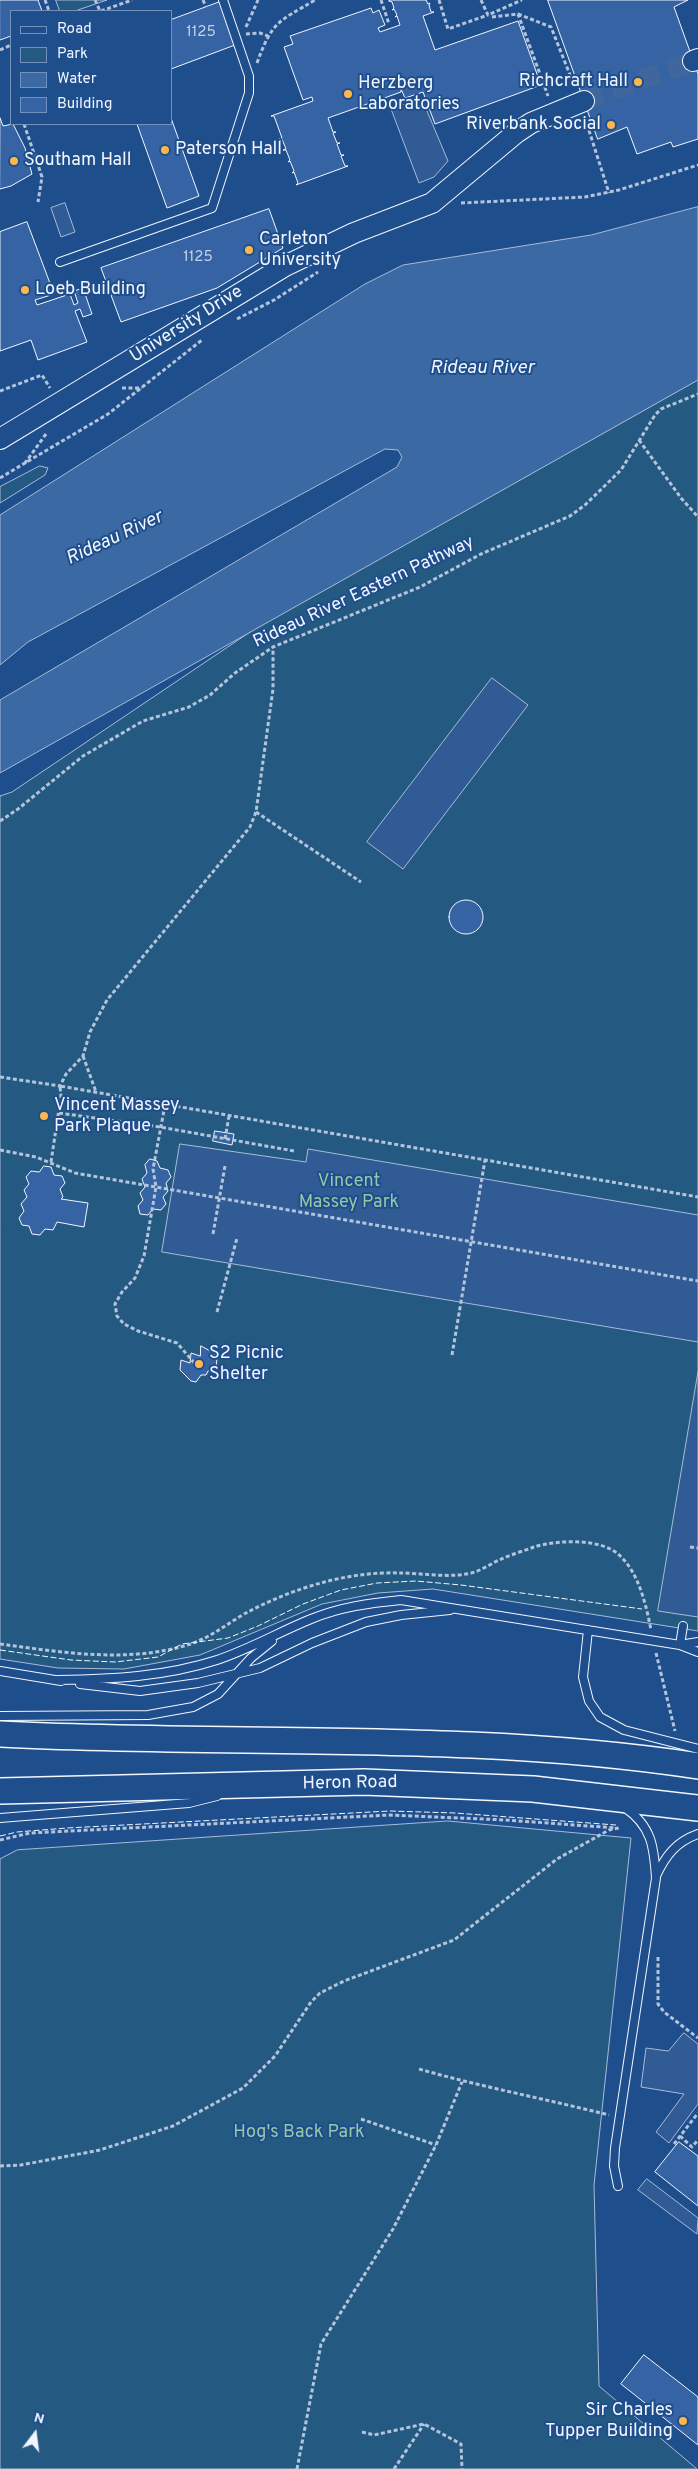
<!DOCTYPE html>
<html>
<head>
<meta charset="utf-8">
<style>
  body { margin:0 }
  #map { position:relative; width:698px; height:2469px; overflow:hidden; background:#1f4e8c; font-family:Overpass,sans-serif }
  canvas { display:block }
  .legend { position:absolute; left:10px; top:10px; width:162px; height:115px; box-sizing:border-box; background:#1f4e8c; border:1px solid #7391ba; margin:0; padding:6px 9px; list-style:none; font-size:15px; color:#f2f6ff }
  .legend li { display:flex; align-items:center; gap:10px; height:25px }
  .legend b { width:25px; border:1px solid #7391ba }
  .north { position:absolute; left:10px; top:2409px; width:50px; height:50px; -webkit-text-stroke:4px #1f4e8c; paint-order:stroke; rotate:15deg; font-size:14px; font-weight:700; line-height:20px; text-align:center; color:#f2f6ff }
  .north::after { content:''; display:block; margin:auto; width:18px; height:22px; background:#f2f6ff; clip-path:polygon(50% 0,100% 100%,50% 72%,0 100%) }
</style>
</head>
<body>
<div id="map">
<canvas width="698" height="2469"></canvas>
<ul class="legend">
<li><b style="height:6px;background:#1f4e8c"></b>Road</li>
<li><b style="height:14px;background:#245a82"></b>Park</li>
<li><b style="height:14px;background:#3b69a3"></b>Water</li>
<li><b style="height:14px;background:#3563a3"></b>Building</li>
</ul>
<div class="north">N</div>
</div>
<script>
const g = document.querySelector('canvas').getContext('2d');
g.lineJoin = 'round';
function paint(path, color) {
  g.fillStyle = color;
  g.fill(path, 'evenodd');
}
function strokePath(path, color, width, dash) {
  g.strokeStyle = color;
  g.lineWidth = width;
  g.lineCap = dash ? 'butt' : 'round';
  g.setLineDash(dash || []);
  g.stroke(path);
}
function write(font, color, halo, rows, align = 'center') {
  g.font = font + ' Overpass,sans-serif';
  g.lineWidth = 4;
  g.setLineDash([]);
  g.textBaseline = 'middle';
  g.strokeStyle = halo;
  g.fillStyle = color;
  for (const [text, x, y, turn = 0] of rows) {
    g.save();
    g.translate(x, y);
    g.rotate((+turn || 0) * Math.PI / 180);
    g.textAlign = isNaN(turn) ? turn : align;
    if (halo) g.strokeText(text, 0, 0);
    g.fillText(text, 0, 0);
    g.restore();
  }
}
const green = new Path2D(`
  M56,0H107L75,11H60Z
  M698,380V1631L433,1589L378,1593L322,1604L200,1655L124,1669L58,1668L0,1659V796L12,792L259,626Z
  M40,466L48,468L45,475L0,503V487Z
  M448,1821L631,1838L594,2185L599,2386L697,2469H0V1859L17,1850Z`);
paint(green, '#245a82');
strokePath(green, '#a8bbd7', 1);
const parking = new Path2D(`
  M422,99L448,161L434,177L419,183L391,109Z
  M65,203L75,232L61,237L51,208Z
  M492,678L528,705L403,869L367,842Z
  M180,1144L306,1162L308,1149L698,1215V1342L162,1252Z
  M698,1372V1617L658,1611Z
  M684,2033L698,2044V2104L669,2143L656,2132L684,2094L641,2087L646,2048L668,2051Z
  M647,2179L698,2218L697,2234L638,2190Z`);
paint(parking, '#305b95');
strokePath(parking, '#a8bbd7', 1);
const water = new Path2D(`
  M698,207V380L0,773V700L397,467L402,457L398,450L385,449L28,642L0,665V515L365,284L403,265L591,235Z`);
paint(water, '#3b69a3');
strokePath(water, '#a8bbd7', 1);
const building = new Path2D(`
  M0,0H38L42,11H11V36L0,40Z
  M391,0H426L428,4L430,3L429,5L431,12H434L423,16L435,50L518,21L541,85L435,124L423,92L405,98L401,89V92L328,118L333,132H336L333,133L337,143H340L337,144L341,155H344L341,156L345,166H348L296,185L298,183L294,172L292,173L294,171L290,161L288,162L290,160L286,150H283L286,149L282,139H279L282,138L274,116H271L313,101L312,97L303,100L284,47L293,44L290,36L371,8L373,13L379,10L385,25L378,28L380,32L400,25L397,16L395,17L397,15L394,9L392,10L394,8L392,2L389,1Z
  M548,0H688L674,7L698,74V139L673,147L671,142L637,154L627,127L598,139Z
  M220,2L235,45L171,69V20Z
  M0,118L3,126L13,124L25,148L32,174L11,186L0,189Z
  M171,118L199,196L167,208L137,124H171Z
  M269,209L283,248L217,288L121,322L101,268Z
  M27,222L51,286L48,287L51,295L35,300L37,305L70,294L74,305L78,303L74,291L83,288L92,314L83,317L80,309L75,311L87,342L38,360L31,340L0,351V232Z
  M449 917a17 17 0 1 1 34 0a17 17 0 1 1-34 0Z
  M215,1131L234,1134L232,1145L213,1141Z
  M150,1159L157,1161L160,1168L168,1170L171,1177L166,1183L168,1191L163,1197L166,1204L161,1210L153,1209L148,1215L140,1214L138,1206L143,1200L140,1193L145,1187L142,1179L147,1173L145,1165Z
  M44,1166L51,1167L54,1175L62,1176L65,1183L60,1189L63,1197L61,1199L88,1203L84,1227L57,1222L53,1230L45,1229L40,1235L32,1234L29,1226L22,1225L19,1218L24,1211L21,1204L27,1197L24,1190L29,1184L26,1177L31,1171L39,1172Z
  M201,1346L214,1353L217,1358L216,1369L208,1371L206,1375H201L196,1382L191,1381L180,1370L181,1360L190,1363L191,1353L200,1356Z
  M679,2142L698,2156V2206L655,2172Z
  M644,2355L698,2397V2445L621,2384Z`);
paint(building, '#3563a3');
strokePath(building, '#f2f6ff', 1);
strokePath(new Path2D(`
  M584,101L693,61`), '#3f679d', 20, [20, 10]);
const service = new Path2D(`
  M60,262L212,208L249,93V76L223,0
  M588,1630L583,1677L589,1701L600,1717L624,1730L698,1749
  M680,1645L683,1626
  M680,1645L698,1642
  M0,1671L61,1681
  M58,1680C112,1679 164,1677 217,1660C250,1649 279,1632 311,1619C340,1607 370,1603 401,1600L680,1645L698,1652
  M80,1684L140,1691L198,1683L260,1668L312,1643L366,1622L401,1615L450,1610
  M0,1716L148,1715L193,1707L218,1694L251,1658L272,1641
  M0,1818L189,1803L217,1796
  M656,1876C666,1855 676,1842 698,1834
  M618,2186L614,2166L615,2148L656,1878C654,1847 652,1826 624,1807`);
const tertiary = new Path2D(`
  M693,61L698,59
  M0,439L285,266L354,233L432,203L516,133L531,123L584,101`);
const primary = new Path2D(`
  M0,1734C233,1746 467,1731 698,1766
  M0,1791L364,1782L533,1789L698,1808`);
strokePath(service, '#f2f6ff', 10);
strokePath(tertiary, '#f2f6ff', 22);
strokePath(primary, '#f2f6ff', 28);
strokePath(new Path2D(`
  M45,0L49,11
  M95,0L100,11
  M203,0L206,7
  M381,0L389,24
  M439,0L448,29L488,15
  M481,0L488,15L522,0
  M101,11L132,0
  M518,14L551,27L574,85
  M492,17L518,14L548,96
  M246,27L258,0
  M246,34L260,33L268,36
  M0,50L11,45
  M257,63C273,19 279,22 315,0
  M585,118L609,193
  M24,124L42,177L38,202
  M461,203L585,197L619,190L698,165
  M237,319L274,300L318,272
  M122,388H142
  M0,391L42,375L50,388
  M46,434L25,463L108,414L202,340
  M639,440L681,498L698,517
  M0,478L25,463
  M256,812L361,882
  M0,821L18,809L83,756L143,721L189,707L210,695L235,673L273,647L420,587L481,554L570,516L585,505L621,470L655,415L661,409L698,394
  M83,1056L96,1092
  M0,1077L60,1086L66,1074L83,1056L90,1032L107,1000L250,827L256,812L273,689V647
  M165,1105L153,1169L156,1187L144,1256L135,1278L122,1292L115,1304L117,1316L124,1324L138,1331L177,1343L197,1366
  M59,1113L160,1127L294,1151
  M225,1139L229,1116
  M0,1150L36,1157L75,1173L698,1281
  M51,1162L61,1096L60,1086L698,1197
  M213,1234L225,1166
  M217,1312L237,1238
  M452,1355L485,1160
  M690,1547L698,1548
  M0,1644C60,1652 124,1663 184,1646C207,1640 224,1626 244,1614C268,1601 295,1590 321,1583C345,1576 375,1572 400,1573C423,1573 452,1579 475,1572C483,1569 491,1564 499,1560C510,1555 523,1551 534,1547C557,1540 599,1538 618,1554C639,1572 646,1605 651,1630
  M656,1653L675,1731
  M0,1840L30,1833L389,1815L506,1820L616,1828
  M658,1957V2004L664,2012L698,2038
  M419,2069C482,2087 546,2099 609,2115
  M361,2119L436,2145
  M680,2136L692,2147L698,2140
  M674,2144L698,2113
  M0,2166L21,2165L100,2150L173,2126L243,2088L275,2056L311,2002L320,1993L344,1981L454,1940L557,1859L609,1830L619,1828
  M362,2432L374,2435L424,2424L461,2444L462,2469
  M297,2469L321,2344L393,2229L436,2145L462,2082
  M394,2469L424,2424`), '#b3c4dc', 3, [4, 2.5]);
strokePath(service, '#1f4e8c', 8);
strokePath(tertiary, '#1f4e8c', 20);
strokePath(primary, '#1f4e8c', 25);
strokePath(new Path2D(`
  M0,1650L71,1660L115,1662L158,1657L182,1644L228,1638L258,1626L303,1604L341,1590L377,1583L416,1581L461,1585L642,1609
  M0,1836L17,1832L67,1828L390,1811L455,1813L616,1825`), '#f2f6ff', 1, [6, 2.5]);
for (const [x, y, r, color] of [
  [638,82,5,"#ffb74d"],
  [348,94,5,"#ffb74d"],
  [611,125,5,"#ffb74d"],
  [165,150,5,"#ffb74d"],
  [14,161,5,"#ffb74d"],
  [249,250,5,"#ffb74d"],
  [25,290,5,"#ffb74d"],
  [44,1116,5,"#ffb74d"],
  [199,1364,5,"#ffb74d"],
  [683,2421,5,"#ffb74d"]
]) {
  const dot = new Path2D();
  dot.arc(x, y, r, 0, 2 * Math.PI);
  g.fillStyle = color;
  g.fill(dot);
  strokePath(dot, '#1f4e8c', 2);
}
write('15px', '#c3d1e8', null, [
  ["1125",201,33],
  ["1125",198,258]
]);
write('18px', '#f2f6ff', '#1f4e8c', [
  ["Richcraft Hall",628,82,"right"],
  ["Herzberg",358,84],
  ["Laboratories",358,105],
  ["Riverbank Social",601,125,"right"],
  ["Paterson Hall",175,150],
  ["Southam Hall",24,161],
  ["Carleton",259,240],
  ["University",259,261],
  ["Loeb Building",35,290],
  ["Vincent Massey",54,1106],
  ["Park Plaque",54,1127],
  ["S2 Picnic",209,1354],
  ["Shelter",209,1375],
  ["Sir Charles",673,2411,"right"],
  ["Tupper Building",673,2432,"right"]
], 'left');
write('18px', '#f2f6ff', '#1f4e8c', [
  ["University Drive",187,325,-32],
  ["Rideau River Eastern Pathway",364,593,-25],
  ["Heron Road",350,1784,-1]
]);
write('18px', '#97c8a6', '#1f4e8c', [
  ["Vincent",349,1182],
  ["Massey Park",349,1203],
  ["Hog's Back Park",299,2133]
]);
write('italic 19px', '#f2f6ff', '#1f4e8c', [
  ["Rideau River",482,369],
  ["Rideau River",115,539,-25]
]);
</script>
</body>
</html>
